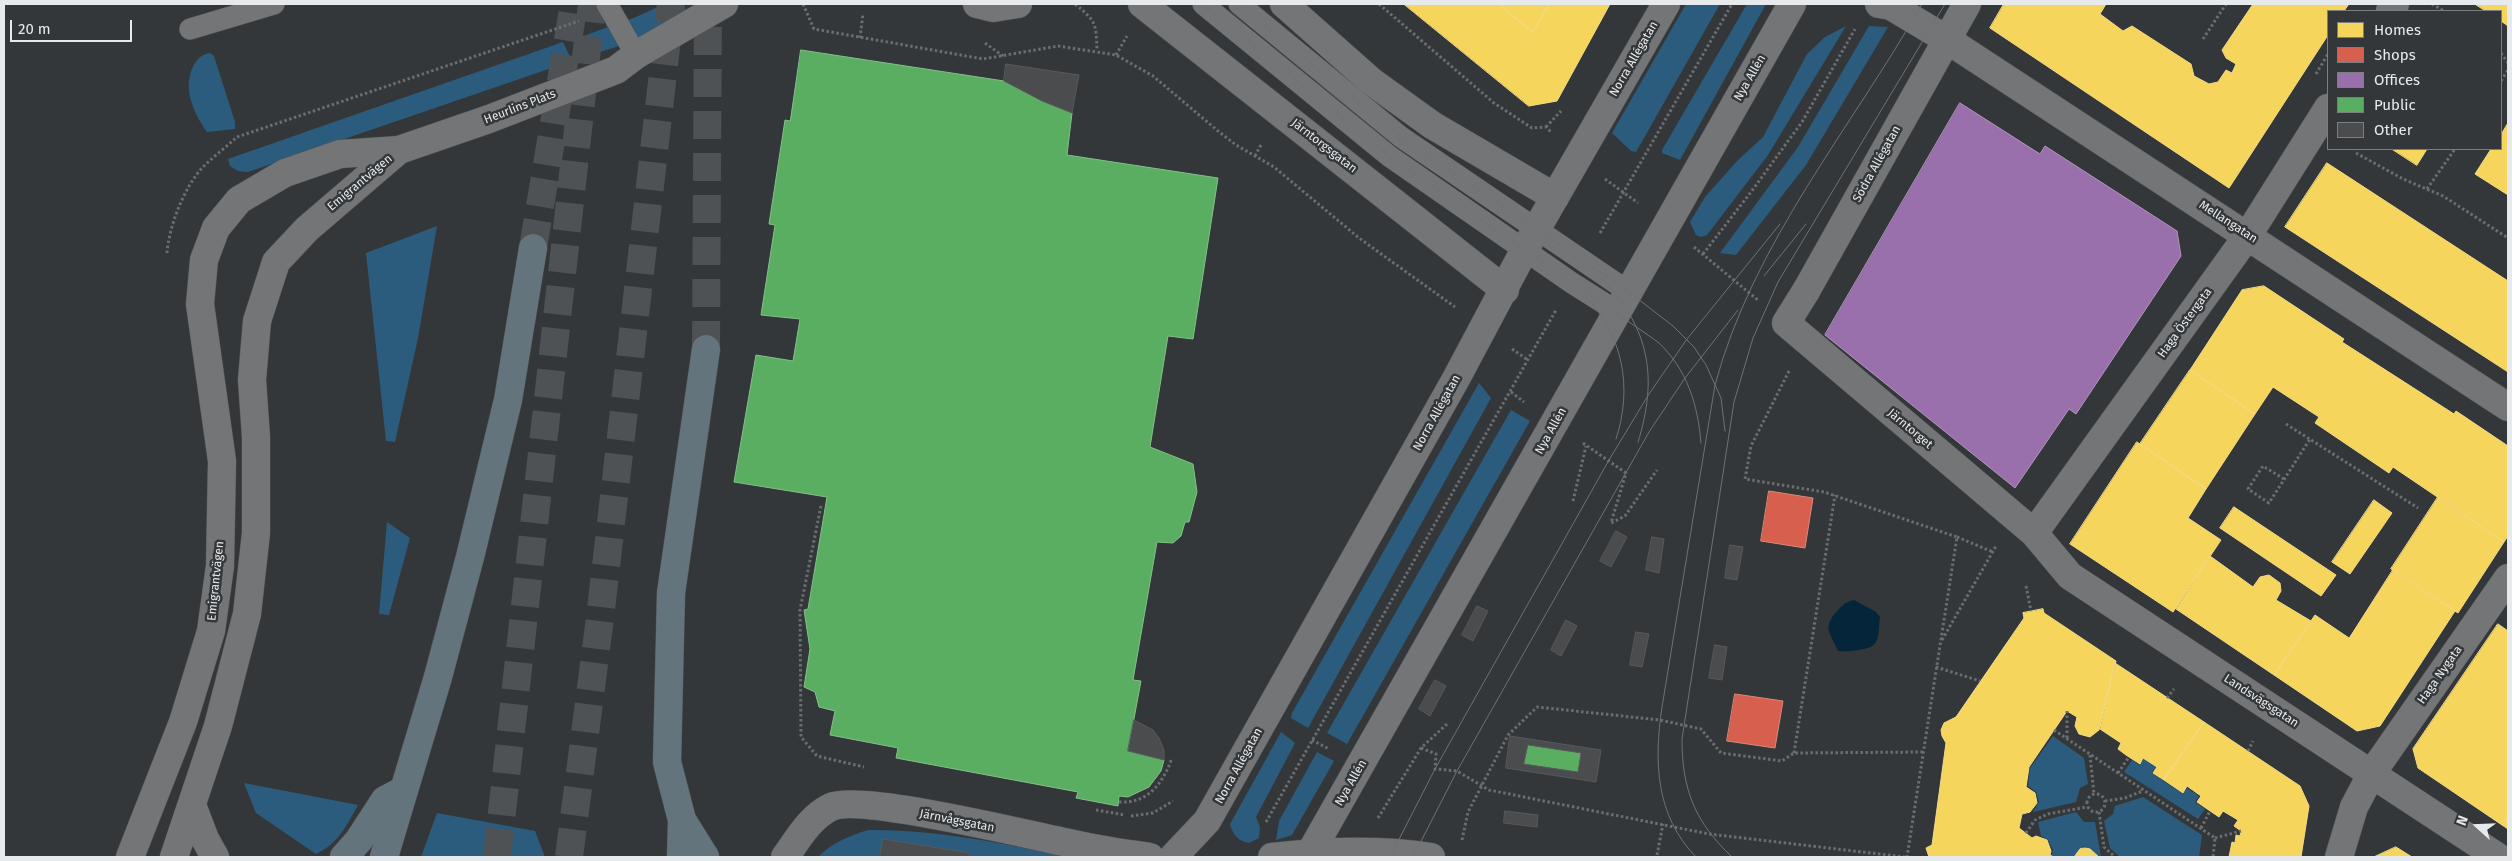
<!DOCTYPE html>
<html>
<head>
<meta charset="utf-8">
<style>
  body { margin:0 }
  #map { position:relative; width:2512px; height:861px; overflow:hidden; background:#343739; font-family:"Fira Sans",sans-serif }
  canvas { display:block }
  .frame { position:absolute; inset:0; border:5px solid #e7eaec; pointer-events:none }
  .legend { position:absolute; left:2327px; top:10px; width:175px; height:140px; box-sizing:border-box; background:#33373a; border:1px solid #7b7f81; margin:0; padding:6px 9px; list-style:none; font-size:15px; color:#e7eaec }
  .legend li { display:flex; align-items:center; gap:10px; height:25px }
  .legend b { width:25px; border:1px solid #7b7f81 }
  .north { position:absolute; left:2452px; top:801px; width:50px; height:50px; -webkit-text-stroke:4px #33373a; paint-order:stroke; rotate:290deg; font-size:14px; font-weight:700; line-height:20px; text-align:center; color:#e7eaec }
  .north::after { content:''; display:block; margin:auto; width:18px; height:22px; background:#e7eaec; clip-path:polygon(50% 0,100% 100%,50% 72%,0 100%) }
  .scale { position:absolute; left:10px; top:20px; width:122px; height:22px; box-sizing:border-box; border:2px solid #e7eaec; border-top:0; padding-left:6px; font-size:15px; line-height:18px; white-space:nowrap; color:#e7eaec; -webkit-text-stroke:4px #33373a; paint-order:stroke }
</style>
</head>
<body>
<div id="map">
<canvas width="2512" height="861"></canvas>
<div class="frame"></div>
<ul class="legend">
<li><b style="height:14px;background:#f6d55c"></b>Homes</li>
<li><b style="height:14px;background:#d6604d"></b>Shops</li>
<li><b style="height:14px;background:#9970ab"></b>Offices</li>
<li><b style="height:14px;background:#5aae61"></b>Public</li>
<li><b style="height:14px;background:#4a4c4d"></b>Other</li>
</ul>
<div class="north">N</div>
<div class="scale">20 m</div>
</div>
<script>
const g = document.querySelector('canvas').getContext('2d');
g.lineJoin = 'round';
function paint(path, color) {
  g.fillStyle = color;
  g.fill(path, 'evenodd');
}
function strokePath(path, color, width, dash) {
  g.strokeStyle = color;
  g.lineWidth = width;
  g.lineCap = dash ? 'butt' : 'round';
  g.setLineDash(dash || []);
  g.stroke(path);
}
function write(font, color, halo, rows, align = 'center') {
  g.font = font + ' "Fira Sans",sans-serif';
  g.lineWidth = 5;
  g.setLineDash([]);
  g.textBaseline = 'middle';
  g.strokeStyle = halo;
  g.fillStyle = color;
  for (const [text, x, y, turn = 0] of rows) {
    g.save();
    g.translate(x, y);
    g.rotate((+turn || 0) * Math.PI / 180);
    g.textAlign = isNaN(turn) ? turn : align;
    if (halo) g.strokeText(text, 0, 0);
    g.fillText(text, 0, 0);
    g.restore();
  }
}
paint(new Path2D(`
  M664,4H682L686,9C657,35 623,45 587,56L578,38L636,17Z
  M1686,4H1720L1636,152L1631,151L1612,133Z
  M1747,4H1766L1680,160L1662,153V150Z
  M1846,26L1768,155L1707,235L1701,237L1696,235L1690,222L1705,197L1737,161L1763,137L1807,54L1825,37Z
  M1869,26L1888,27L1806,165L1736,255L1720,253L1798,147Z
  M563,42L572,61L248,172L238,171L230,166L228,159Z
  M210,53L214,56L235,122V129L207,132C193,112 181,86 195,63C199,57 203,54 210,53Z
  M437,226L418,338L395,442L386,441L366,253Z
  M1479,383L1491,398L1308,728L1291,718L1292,713Z
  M1511,410L1530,421L1347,744L1327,733Z
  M387,522L410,538L389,615L379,614Z
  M1281,732L1295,743L1256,817L1260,827L1259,838L1249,843C1238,841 1233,835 1230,824Z
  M2053,736L2084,758L2088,784L2080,788L2076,802L2033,812L2039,802L2036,792L2028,786L2030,768Z
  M1317,752L1334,761L1292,835L1276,840L1279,821Z
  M2144,759L2156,767L2152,773L2183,794L2187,788L2199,796L2195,802L2205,809L2198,819L2124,772L2132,760L2139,765Z
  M244,783L358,805C346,826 339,843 316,854L256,813Z
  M2143,797L2202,835L2199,857H2120L2110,848L2104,821L2113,814L2115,806Z
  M2076,812L2084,822H2095L2101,857L2084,846L2073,857H2056L2052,855L2053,850L2048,840L2041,836L2038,822Z
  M437,813L535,831L545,857H421Z
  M868,830C936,829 1005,844 1070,857H818C833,842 849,836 868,830Z`), '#2c5c7d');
paint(new Path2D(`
  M1854,600L1876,612L1880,617C1877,637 1882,647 1859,650C1852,651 1846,652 1838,651C1830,632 1822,628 1837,611C1843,605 1845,602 1854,600Z`), '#05253a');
const homes = new Path2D(`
  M1404,4H1499L1533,32L1549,4H1610L1557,101L1529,106Z
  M1499,4H1549L1533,32Z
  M2004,4H2106L2100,14L2123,31L2132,26L2191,64L2194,76L2209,84L2218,82L2226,70L2232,73L2236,64L2226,58L2222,50L2253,4H2349L2344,11H2328V35L2229,188L1990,28Z
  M2475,4H2508V26L2501,21V11H2486Z
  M2508,123V195L2475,174L2491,149H2501V135Z
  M2392,149H2427L2417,165Z
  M2327,163L2508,281V372L2285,227Z
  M2264,286L2344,339L2342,342L2454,414L2456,411L2508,446V536L2504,542L2393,467L2389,473L2315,423L2319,417L2273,387L2255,414L2190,370L2242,290Z
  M2190,370L2255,414L2206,489L2140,444Z
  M2137,442L2206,489L2188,518L2221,540L2173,612L2070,544Z
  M2438,497L2504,542L2458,613L2391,569Z
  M2374,500L2392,513L2350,574L2332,562Z
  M2234,507L2336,575L2321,596L2220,528Z
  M2210,556L2253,587L2260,577L2269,575L2280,583L2281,591L2276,600L2311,621L2274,675L2176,609Z
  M2393,570L2455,611L2380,726L2357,731L2274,675L2315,615L2349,638Z
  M2043,609L2044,613L2116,661L2099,730L2090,737L2079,734L2075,726L2077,717L2067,711L2029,767L2026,787L2035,793L2037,803L2030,812L2022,814L2019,828L2032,838L2036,836L2047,840L2051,851L2050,855L2054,857H1929L1926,848L1932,845L1946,743L1942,736L1941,730L1944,723L1956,717L2024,618L2023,613Z
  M2498,624L2508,631V816L2502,825L2418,768L2413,749Z
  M2115,663L2204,722L2164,780L2153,773L2157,767L2143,758L2140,764L2126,755L2118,749L2121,743L2100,729Z
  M2204,722L2300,786L2309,806L2301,857H2229L2232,842L2235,843L2236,835L2240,836L2241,831L2234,826L2238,820L2223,811L2219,817L2197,802L2201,796L2187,786L2183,793L2164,780Z
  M2508,816V829L2502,825Z
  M2396,847L2412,857H2374Z
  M2085,848L2090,849L2099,857H2074L2080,849Z`);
paint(homes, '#f6d55c');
strokePath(homes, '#f2db87', 1);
const shops = new Path2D(`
  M1769,491L1813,498L1805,548L1761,541Z
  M1735,694L1783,701L1775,748L1727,741Z`);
paint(shops, '#d6604d');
strokePath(shops, '#db897d', 1);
const offices = new Path2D(`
  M1960,103L2040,154L2045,146L2177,231L2181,256L2076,414L2069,409L2015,488L1825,335Z`);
paint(offices, '#9970ab');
strokePath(offices, '#b095be', 1);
const public = new Path2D(`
  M801,50L1004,81L1042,101L1072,113L1067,155L1218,178L1193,339L1168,336L1150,447L1193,464L1197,492L1189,522H1185L1181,536L1173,543L1157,542L1133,680L1141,681L1128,751L1164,760L1161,771L1149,787L1128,797L1119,796L1118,806L1076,798L1078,792L896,758L898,748L830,735L835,711L819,707L815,692L804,687L810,649L804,610L808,609L827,497L734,482L756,355L793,361L800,319L761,315L775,225L769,224L785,120L790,121Z
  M1528,745L1581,753L1578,772L1524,764Z`);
paint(public, '#5aae61');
strokePath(public, '#84c08b', 1);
const building = new Path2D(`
  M1006,64L1079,75L1072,113L1042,101L1004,81Z
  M1616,531L1627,537L1611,567L1600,561Z
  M1652,537L1664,539L1659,573L1646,570Z
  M1730,545L1743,547L1737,580L1725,578Z
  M1477,606L1488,611L1473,641L1462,635Z
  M1566,620L1577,626L1561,656L1551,650Z
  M1636,632L1649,634L1642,667L1630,665Z
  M1715,645L1727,647L1722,680L1709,678Z
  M1435,680L1446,686L1430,716L1419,709Z
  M1134,720L1153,730L1159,738L1164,750V760L1128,751Z
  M1510,736L1601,750L1596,782L1506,768ZM1528,745L1581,753L1578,772L1524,764Z
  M1505,811L1538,815L1537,827L1504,823Z
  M883,839L970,853V857H880Z`);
paint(building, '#4a4c4d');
strokePath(building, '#57595a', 1);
strokePath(new Path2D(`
  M533,248L574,4
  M706,349L708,4
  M497,857L592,4
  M569,857L600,618L671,4`), '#4f5254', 28, [28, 14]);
const lane = new Path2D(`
  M607,4L636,55
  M1203,4L1389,156L1572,283L1618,312
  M1239,4L1401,137L1629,292
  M190,29L274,4`);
const street = new Path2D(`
  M977,4L993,8L1018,4
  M1142,4L1505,290
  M1284,4L1371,81L1432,125L1555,197
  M2390,11L2395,4
  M1946,39L2508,407
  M399,150L489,119L616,70L636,55L724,4
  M1806,291L1786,323L2034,533L2070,576L2498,857
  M2034,533L2248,235L2328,108
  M2339,857L2354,807L2372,773L2508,578`);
const secondary = new Path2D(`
  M1879,4L1891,6L1946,39
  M1806,291L1967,4
  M192,805L205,839L215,857
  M130,857L183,722L211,631L220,566L222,461L200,304L204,260L216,228L239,200L285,173L340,154L399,150
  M174,857L218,726L247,614L256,533V437L252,380L257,321L276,262L307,229L399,150
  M785,857C798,839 810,817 831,807C861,793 1041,838 1083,846C1105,851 1128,854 1150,857
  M1173,857L1207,821L1457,377L1525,249L1666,4
  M1272,857C1325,851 1379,849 1431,857
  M1308,857L1792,4`);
const highway = new Path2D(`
  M682,820L705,857
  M344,857L359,840L385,800L404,790
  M384,857L438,677L470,557L508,400L533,248
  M681,857L682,820L667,762L671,593L706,349`);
strokePath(lane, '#515355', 22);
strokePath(street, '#515355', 29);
strokePath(secondary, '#515355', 29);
strokePath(highway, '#515355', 29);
strokePath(new Path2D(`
  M803,4L814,29L983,59L1058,46L1116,55L1153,76L1218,131L1236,145L1274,167L1359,238L1455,307
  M1075,4C1096,21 1096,23 1097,50
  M1379,4L1494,103L1532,128L1546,127L1551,132
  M2432,4L2444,11
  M860,38L863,14
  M2203,39L2226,4
  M985,43L1003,56
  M2501,53L2508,63
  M1116,55L1127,36
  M2316,74L2328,54
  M2501,81L2508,70
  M1546,127L1561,111
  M2356,153L2403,179L2443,196L2508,238
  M1255,156L1262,143
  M1605,179L1638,203
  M2427,189L2455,149
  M1600,233L1732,4
  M1694,247L1759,301
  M167,253C169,226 184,188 202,168C213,157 226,147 237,137L579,21
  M1703,254L1751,192L1802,122L1855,29
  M1512,349L1528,360
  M1789,371L1751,446L1745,479L1824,492L1957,537L1907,857
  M1511,392L1524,402
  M2286,424L2418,508
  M1583,443L1626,473L1611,523L1625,516L1657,470
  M2284,479L2263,466L2248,489L2269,503L2310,439
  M1573,501L1586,446
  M821,506L800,610L801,737L817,756L864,767
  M1957,537L1993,552
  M2026,586L2031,611
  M1942,640L1996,546
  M1936,667L1980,681
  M2167,698L2174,689
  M2054,730L2215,838L2213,857
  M2067,738V711
  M1312,740L1329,749
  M1421,748L1436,754L1435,769L1457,771L1489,790L1709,834L1905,857
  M2248,751L2253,741
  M1794,753L1835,495
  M2090,755L2094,794
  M2118,773L2129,757
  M2087 803a9 9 0 1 1 18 0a9 9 0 1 1-18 0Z
  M2105,801L2125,798L2143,791
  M1119,802C1148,804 1163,783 1172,758
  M1096,810L1125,815
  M2099,812L2104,847L2115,857
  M1131,816L1153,813L1173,801
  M1378,818L1421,748L1447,724
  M1266,822L1556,310
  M2201,828L2210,811
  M2026,833L2035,820L2048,814L2087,807
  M2215,838L2241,831
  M1462,840L1468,812L1508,735L1537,707L1660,720L1701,729L1721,753L1782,761L1794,753L1923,752
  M1657,855L1663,824`), '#6b6d6f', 3, [2.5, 2.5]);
strokePath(lane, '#747576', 21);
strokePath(street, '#747576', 28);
strokePath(secondary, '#747576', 28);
strokePath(highway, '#64747d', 28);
strokePath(new Path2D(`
  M1203,4L1389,156L1658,342C1687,369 1698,405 1701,443
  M1239,4L1401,137L1629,292L1673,326L1694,347L1706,365L1721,398L1725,431
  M1764,276L1806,224
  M1602,279C1650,328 1658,378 1638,442
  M1585,296C1623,335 1633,387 1616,439
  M1390,857L1435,769L1609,460L1649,394L1687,339L1780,224
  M1413,857L1457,771L1649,432L1685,378L1738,310
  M1696,857C1655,815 1654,761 1662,707L1715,385C1753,243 1851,129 1922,4
  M1732,857C1695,822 1682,790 1682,739L1734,402L1753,338L1778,282L1945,4`), '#707274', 1);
write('12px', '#e7eaec', '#33373a', [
  ["Norra Allégatan",1634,59,-60],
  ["Nya Allén",1750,78,-60],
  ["Heurlins Plats",520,107,-21],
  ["Järntorgsgatan",1324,146,38],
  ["Södra Allégatan",1877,164,-61],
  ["Emigrantvägen",360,183,-40],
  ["Mellangatan",2228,222,33],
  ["Haga Östergata",2185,323,-54],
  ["Norra Allégatan",1437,413,-61],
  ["Järntorget",1910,429,40],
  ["Nya Allén",1551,431,-61],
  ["Emigrantvägen",216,581,-84],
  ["Haga Nygata",2440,675,-55],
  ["Landsvägsgatan",2261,701,33],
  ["Norra Allégatan",1239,766,-61],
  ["Nya Allén",1351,783,-60],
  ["Järnvågsgatan",957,821,11]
]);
</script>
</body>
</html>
